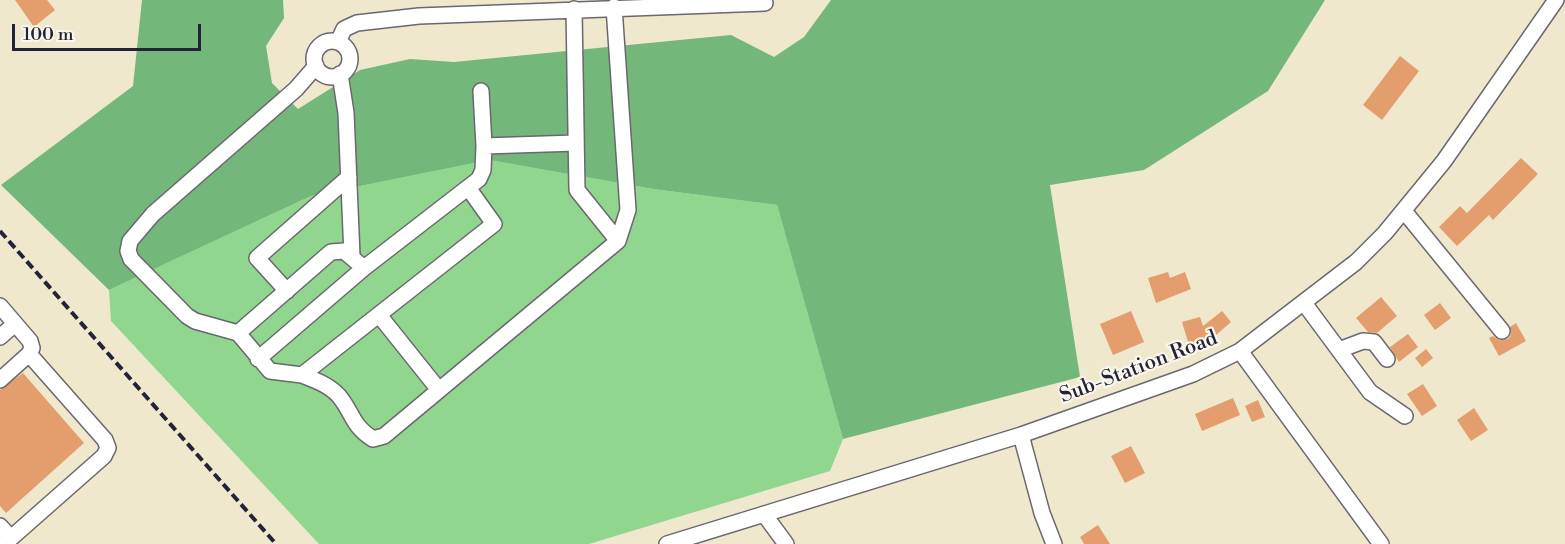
<!DOCTYPE html>
<html>
<head>
<meta charset="utf-8">
<style>
  body { margin:0 }
  #map { position:relative; width:1565px; height:544px; overflow:hidden; background:#f0e8cd; font-family:"Libre Bodoni",serif }
  canvas { display:block }
  .scale { position:absolute; left:12px; top:24px; width:189px; height:27px; box-sizing:border-box; border:3px solid #22223b; border-top:0; padding-left:8px; font-size:18px; line-height:21px; white-space:nowrap; color:#22223b; -webkit-text-stroke:4px #fbf7ec; paint-order:stroke }
</style>
</head>
<body>
<div id="map">
<canvas width="1565" height="544"></canvas>
<div class="scale">100 m</div>
</div>
<script>
const g = document.querySelector('canvas').getContext('2d');
g.lineJoin = 'round';
function paint(path, color) {
  g.fillStyle = color;
  g.fill(path, 'evenodd');
}
function strokePath(path, color, width, dash) {
  g.strokeStyle = color;
  g.lineWidth = width;
  g.lineCap = dash ? 'butt' : 'round';
  g.setLineDash(dash || []);
  g.stroke(path);
}
function write(font, color, halo, rows, align = 'center') {
  g.font = font + ' "Libre Bodoni",serif';
  g.lineWidth = 4.5;
  g.setLineDash([]);
  g.textBaseline = 'middle';
  g.strokeStyle = halo;
  g.fillStyle = color;
  for (const [text, x, y, turn = 0] of rows) {
    g.save();
    g.translate(x, y);
    g.rotate((+turn || 0) * Math.PI / 180);
    g.textAlign = isNaN(turn) ? turn : align;
    if (halo) g.strokeText(text, 0, 0);
    g.fillText(text, 0, 0);
    g.restore();
  }
}
paint(new Path2D(`
  M489,160L653,189L777,205L843,439L830,471L589,544H319L111,321L109,290L311,196Z`), '#91d68f');
paint(new Path2D(`
  M142,0H283L284,18L266,46L272,83L298,109L360,70L410,59L454,62L731,35L774,57L804,37L831,0H1325L1268,91L1144,170L1050,185L1080,377L843,439L777,205L653,189L489,160L311,196L109,290L1,185L133,86Z`), '#74b77a');
paint(new Path2D(`
  M15,0H47L55,10L34,27Z
  M1400,56L1419,71L1382,120L1363,105Z
  M1521,158L1538,174L1493,220L1489,215L1457,246L1439,227L1460,206L1467,213Z
  M1168,272L1170,278L1185,272L1191,289L1156,303L1148,278Z
  M1381,297L1397,316L1377,333L1368,332L1356,318Z
  M1440,303L1451,318L1435,330L1424,315Z
  M1131,311L1144,342L1113,355L1100,324Z
  M1222,311L1231,322L1207,343L1190,348L1182,322L1200,317L1203,326Z
  M1516,323L1526,341L1499,356L1489,338L1493,336L1499,340L1508,339L1511,334L1510,327Z
  M1408,334L1418,347L1399,362L1390,347Z
  M1426,349L1433,358L1422,367L1415,358Z
  M23,373L84,443L6,513L0,506V390Z
  M1423,384L1437,406L1422,416L1407,394Z
  M1233,398L1240,415L1202,431L1195,414Z
  M1258,400L1265,417L1252,422L1245,406Z
  M1474,408L1488,430L1471,441L1457,420Z
  M1131,446L1145,473L1125,483L1111,456Z
  M1098,525L1110,544H1084L1080,537Z`), '#e49d6c');
const minor = new Path2D(`
  M574,9L577,190L618,241
  M314 59a18 18 0 1 1 36 0a18 18 0 1 1-36 0Z
  M338,42L344,29L357,23L419,16L765,3
  M316,66L296,89L153,214L130,241L128,251L131,259L187,316L195,321L238,333L270,371L302,375L494,224L469,189
  M340,74L346,113L352,256
  M481,91L484,146
  M1404,211L1502,331
  M287,291L257,258L349,177
  M1304,303L1370,392L1405,416
  M0,306L30,341L32,348L29,354
  M379,315L439,390
  M238,333L331,252L344,251L364,268L479,179L483,170L484,146L576,143
  M0,337L15,324
  M1339,350L1363,341L1374,342L1387,359
  M1240,351L1381,544
  M258,359L364,268
  M302,375C315,380 329,385 339,396C353,413 352,426 373,439L384,436L618,241L628,210L614,7
  M0,380L29,354L105,440L108,448L104,456L11,538
  M1021,435L1042,513L1054,544
  M764,514L786,544
  M0,526L11,538L4,544
  M667,544L1021,435L1193,374L1240,351L1356,262L1385,233L1444,161L1556,0`);
strokePath(minor, '#6a676e', 18);
strokePath(minor, '#fff', 15);
strokePath(new Path2D(`
  M0,231L276,544`), '#22223b', 4, [9, 4.5]);
write('21px', '#22223b', '#fbf7ec', [
  ["Sub-Station Road",1139,368,-21]
]);
</script>
</body>
</html>
